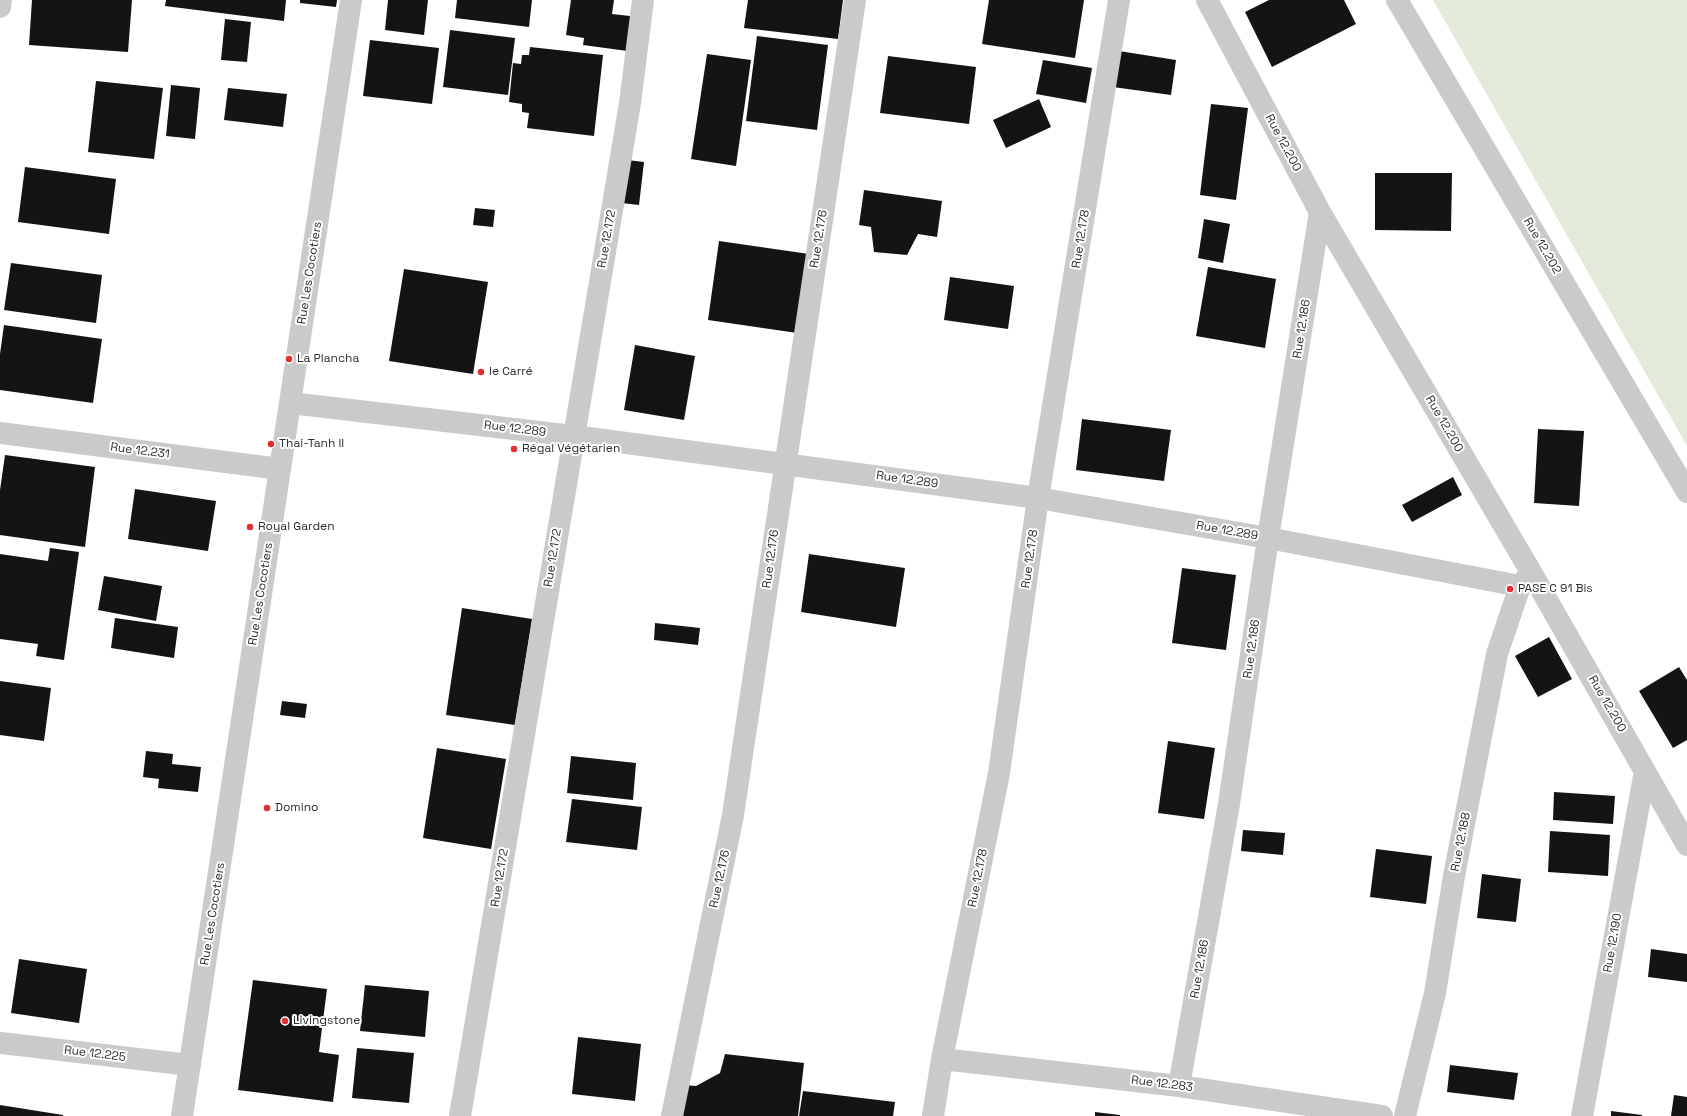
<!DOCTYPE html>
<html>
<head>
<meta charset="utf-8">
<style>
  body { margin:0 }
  canvas { display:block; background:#fff }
</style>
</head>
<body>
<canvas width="1687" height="1116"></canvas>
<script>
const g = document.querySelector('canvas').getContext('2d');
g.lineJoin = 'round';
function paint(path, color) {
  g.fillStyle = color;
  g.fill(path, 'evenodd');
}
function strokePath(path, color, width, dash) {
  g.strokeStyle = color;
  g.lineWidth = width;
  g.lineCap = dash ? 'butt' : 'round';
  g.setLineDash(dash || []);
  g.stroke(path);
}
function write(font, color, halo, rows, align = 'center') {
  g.font = font + ' "Space Grotesk",sans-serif';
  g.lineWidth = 4;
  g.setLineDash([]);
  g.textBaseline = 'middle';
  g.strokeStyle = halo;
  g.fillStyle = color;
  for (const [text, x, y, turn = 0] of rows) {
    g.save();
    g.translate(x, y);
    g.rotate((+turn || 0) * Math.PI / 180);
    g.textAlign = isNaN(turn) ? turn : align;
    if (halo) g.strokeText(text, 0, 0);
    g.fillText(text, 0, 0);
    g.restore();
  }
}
paint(new Path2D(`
  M1433,0H1687V446Z`), '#e2ebda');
paint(new Path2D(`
  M32,0H132L128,52L29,45Z
  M166,0H286L284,21L165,6Z
  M300,0H337L336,7L300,3Z
  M388,0H428L424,35L385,30Z
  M457,0H532L529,27L455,18Z
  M571,0H614L612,14L639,17L635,52L583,45L584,38L566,35Z
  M748,0H843L838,39L744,28Z
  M989,0H1084L1075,58L982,44Z
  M1269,0H1344L1356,24L1272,67L1245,12Z
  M225,19L251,22L247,62L221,60Z
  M450,30L515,38L508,95L443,87Z
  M757,36L828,45L817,130L746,121Z
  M370,40L439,48L432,104L363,96Z
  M530,47L603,55L594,136L527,128L529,113L522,112V104L509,102L513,63L521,64L522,55H529Z
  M1119,51L1176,60L1171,95L1113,87Z
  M707,54L751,60L736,166L691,159Z
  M888,56L976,67L969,124L880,113Z
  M1043,60L1092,68L1086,103L1036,94Z
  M96,81L163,88L154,159L88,152Z
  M171,85L200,88L195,139L166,136Z
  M228,88L287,94L283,127L224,120Z
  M1039,99L1051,127L1006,148L993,120Z
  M1211,104L1248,108L1236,200L1200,195Z
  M627,160L644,162L639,205L621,203Z
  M25,167L116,179L109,234L18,222Z
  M1375,173H1452L1451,231L1375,230Z
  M864,190L942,201L937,237L918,234L907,255L874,252L871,227L859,225Z
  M475,208L495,210L493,227L473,225Z
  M1204,219L1230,224L1223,263L1198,258Z
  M719,241L809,254L797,333L708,320Z
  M11,263L102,275L96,323L4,310Z
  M1208,267L1276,279L1265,348L1196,336Z
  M404,269L488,282L473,374L389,361Z
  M950,277L1014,286L1008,329L944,320Z
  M4,325L102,339L93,403L0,390V354Z
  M635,345L695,356L684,420L624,410Z
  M1082,419L1171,430L1164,481L1076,470Z
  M1538,429L1584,431L1579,506L1534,503Z
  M5,455L95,467L85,547L0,535V490Z
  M1453,477L1462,495L1412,522L1402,505Z
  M135,489L216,501L208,551L128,539Z
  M50,548L79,552L64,660L36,656L38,644L0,639V554L48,561Z
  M809,554L905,568L896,627L801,612Z
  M1182,568L1236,575L1226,650L1172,643Z
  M104,576L162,586L156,621L98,610Z
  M462,608L532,619L515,725L446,715Z
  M115,618L178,627L174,658L111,648Z
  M655,623L700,628L698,645L654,640Z
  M1549,637L1572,679L1538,697L1515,656Z
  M1679,667L1687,680V740L1673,748L1639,691Z
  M0,681L51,688L44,741L0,735Z
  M282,701L307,704L305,718L280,715Z
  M1168,741L1215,748L1204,819L1158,813Z
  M437,748L506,759L491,849L423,838Z
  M146,751L173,754L172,764L201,767L198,792L158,788L159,779L143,777Z
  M571,756L636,763L633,800L567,793Z
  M1554,792L1615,796L1613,824L1553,820Z
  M572,799L642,807L637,850L566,842Z
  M1243,830L1285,833L1283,855L1241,851Z
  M1550,831L1610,835L1608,876L1548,872Z
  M1376,849L1432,856L1426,904L1370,897Z
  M1482,874L1521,879L1516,922L1477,918Z
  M1651,949L1687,954V982L1648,977Z
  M19,959L87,969L79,1023L11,1013Z
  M253,980L327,989L319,1052L339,1055L333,1102L238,1090Z
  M365,985L429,991L425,1037L360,1031Z
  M578,1037L641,1044L635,1101L572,1094Z
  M357,1048L414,1053L409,1103L352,1098Z
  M725,1054L804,1063L798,1116H680L684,1085L696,1086L720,1073Z
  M1450,1065L1518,1073L1514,1100L1447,1092Z
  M803,1091L895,1102L893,1116H799Z
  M1674,1095L1687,1097V1116H1671Z
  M0,1105L63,1115V1116H0Z
  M1611,1111L1642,1115V1116H1611Z
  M1095,1112L1120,1115V1116H1095Z`), '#141414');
strokePath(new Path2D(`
  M1207,0L1320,212L1531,572L1687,845
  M1397,0L1687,492
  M0,7L1,0
  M290,403L574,436L1038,498L1268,538L1520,586
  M0,433L280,469
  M0,1043L190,1065
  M942,1059L1179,1086L1382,1116
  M1179,1086L1229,804L1268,538L1320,212
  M182,1116L351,0
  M460,1116L630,103L643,0
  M672,1116L733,815L855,0
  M933,1116L942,1059L999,773L1038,498L1119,0
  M1405,1116L1435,993L1454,876L1497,654L1520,586L1529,575
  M1582,1116L1645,771`), '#cacaca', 22);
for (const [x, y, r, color] of [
  [289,359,4,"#e42f2f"],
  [481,372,4,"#e42f2f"],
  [271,444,4,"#e42f2f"],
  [514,449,4,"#e42f2f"],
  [250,527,4,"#e42f2f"],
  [1510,589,4,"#e42f2f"],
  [267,808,4,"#e42f2f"],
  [285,1021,4,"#e42f2f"]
]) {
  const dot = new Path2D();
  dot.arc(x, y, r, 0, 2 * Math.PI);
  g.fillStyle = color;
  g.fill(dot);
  strokePath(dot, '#fff', 1.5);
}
write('12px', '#2d2d2d', '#fff', [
  ["Rue 12.200",1283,143,62],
  ["Rue 12.172",607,239,-80],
  ["Rue 12.176",819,239,-81],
  ["Rue 12.178",1081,239,-81],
  ["Rue 12.202",1542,246,60],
  ["Rue Les Cocotiers",310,273,-81],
  ["Rue 12.186",1302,329,-81],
  ["Rue 12.200",1444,424,60],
  ["Rue 12.289",515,429,7],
  ["Rue 12.231",140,451,7],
  ["Rue 12.289",907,480,8],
  ["Rue 12.289",1227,531,10],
  ["Rue 12.172",553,558,-81],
  ["Rue 12.176",771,559,-82],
  ["Rue 12.178",1030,559,-82],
  ["Rue Les Cocotiers",261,594,-81],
  ["Rue 12.186",1252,649,-82],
  ["Rue 12.200",1607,704,60],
  ["Rue 12.188",1461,842,-79],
  ["Rue 12.172",500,878,-81],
  ["Rue 12.178",978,878,-79],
  ["Rue 12.176",720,879,-78],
  ["Rue Les Cocotiers",213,914,-81],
  ["Rue 12.190",1613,943,-80],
  ["Rue 12.186",1200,969,-80],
  ["Rue 12.225",95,1054,7],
  ["Rue 12.283",1162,1084,7]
]);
write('12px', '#2d2d2d', '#fff', [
  ["La Plancha",297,359],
  ["le Carré",489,372],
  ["Thai-Tanh II",279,444],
  ["Régal Végétarien",522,449],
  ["Royal Garden",258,527],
  ["PASE C 91 Bis",1518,589],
  ["Domino",275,808],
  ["Livingstone",293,1021]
], 'left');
</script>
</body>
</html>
